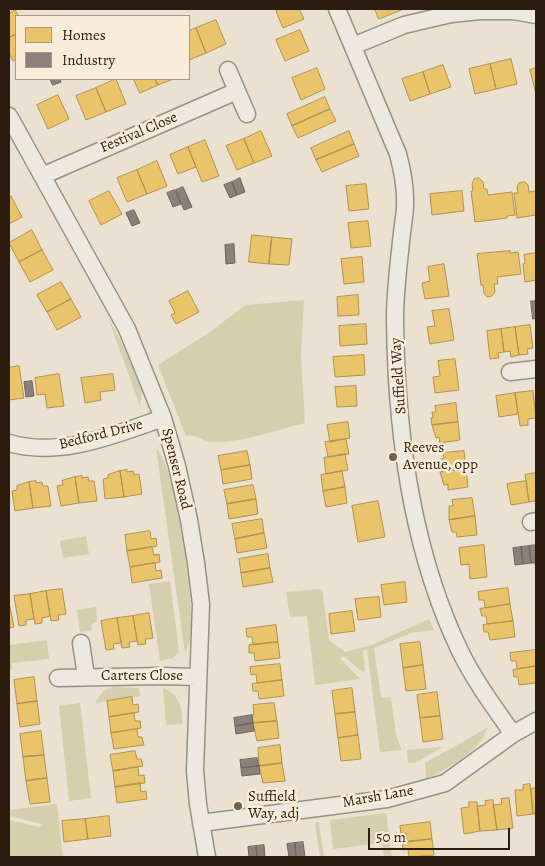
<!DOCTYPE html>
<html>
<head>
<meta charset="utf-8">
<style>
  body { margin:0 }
  #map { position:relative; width:545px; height:866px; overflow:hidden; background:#ebe1d0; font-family:Alegreya,serif }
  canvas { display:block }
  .frame { position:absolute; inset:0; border:10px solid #2c1c0e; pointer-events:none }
  .legend { position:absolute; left:15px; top:15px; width:175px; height:65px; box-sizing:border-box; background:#f9edd9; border:1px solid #a79988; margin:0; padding:6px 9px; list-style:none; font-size:15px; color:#2c1c0e }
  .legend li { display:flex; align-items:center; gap:10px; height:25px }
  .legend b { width:25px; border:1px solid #a79988 }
  .scale { position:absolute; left:368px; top:828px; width:142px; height:22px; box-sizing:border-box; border:2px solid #2c1c0e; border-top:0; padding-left:6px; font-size:15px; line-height:18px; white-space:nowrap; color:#2c1c0e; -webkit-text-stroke:4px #f9edd9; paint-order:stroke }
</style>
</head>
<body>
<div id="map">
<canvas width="545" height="866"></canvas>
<div class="frame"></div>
<ul class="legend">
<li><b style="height:14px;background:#e9c46a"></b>Homes</li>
<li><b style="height:14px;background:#8a817c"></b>Industry</li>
</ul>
<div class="scale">50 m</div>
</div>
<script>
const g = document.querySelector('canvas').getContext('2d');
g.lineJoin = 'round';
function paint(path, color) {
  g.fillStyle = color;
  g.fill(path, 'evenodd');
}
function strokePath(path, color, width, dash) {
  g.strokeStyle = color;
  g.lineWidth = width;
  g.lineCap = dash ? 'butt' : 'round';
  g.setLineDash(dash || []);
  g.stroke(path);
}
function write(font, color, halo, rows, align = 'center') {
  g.font = font + ' Alegreya,serif';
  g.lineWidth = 5;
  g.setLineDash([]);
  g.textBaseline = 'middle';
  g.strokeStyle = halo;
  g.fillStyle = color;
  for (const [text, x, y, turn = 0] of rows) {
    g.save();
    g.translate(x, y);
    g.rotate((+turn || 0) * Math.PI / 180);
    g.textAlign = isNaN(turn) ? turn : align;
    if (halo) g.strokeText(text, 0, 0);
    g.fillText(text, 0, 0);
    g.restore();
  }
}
paint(new Path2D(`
  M304,300L301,355L305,423C275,430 244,443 212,442C202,442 196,433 186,436L158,365L211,331L246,305Z
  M108,318L124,347L142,390L140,406Z
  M156,448C178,471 196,606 190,638C190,643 187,648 185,653Z
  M86,536L89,554L63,558L60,541Z
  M170,581L179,652L173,658L160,661L149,584Z
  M322,589L329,640L345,652L371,645L429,619L434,630L411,633L374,648L381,698L391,697L396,735L402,750L380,752L367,649L363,651L365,670L363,672L343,656L340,658L360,679L315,685L307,616L290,617L286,592Z
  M96,607L97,622L92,624L91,631L80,632L77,610Z
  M47,640L49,659L12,663V669L9,670V645Z
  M114,687L139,688L140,696L95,703C101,694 103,689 114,687Z
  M163,688C179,694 183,708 182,724L166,725Z
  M80,703L91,798L69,801L59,706Z
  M487,728C482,751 446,769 426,779L425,763Z
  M443,747L420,760L419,762L408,763L407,750Z
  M57,804L63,857H9V820L39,827L42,824L9,816V810Z
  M386,813L392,857H384L382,843L333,849L330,820Z
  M319,822L324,857H320L315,823Z`), '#d4d0ad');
const homes = new Path2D(`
  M280,9H299L304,19L283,28L276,11Z
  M375,9H404L379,19Z
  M15,10L19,16H16V34L9,38V14Z
  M216,20L226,44L206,53L196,28Z
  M196,28L206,53L189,60V31Z
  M300,30L309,51L285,61L276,40Z
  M16,34V59L13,61L9,53V38Z
  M511,59L517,84L496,89L490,64Z
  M490,64L496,89L475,94L469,69Z
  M443,65L451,87L430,94L423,72Z
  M317,68L325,89L301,100L292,78Z
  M536,68V94L530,70Z
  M423,72L430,94L410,101L402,79Z
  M116,79L126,104L106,112L96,88Z
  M134,79H155L158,85L140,93Z
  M155,79H174L158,85Z
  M96,88L106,112L86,120L76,96Z
  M58,95L69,119L48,129L37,105Z
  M325,97L330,109L292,126L287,114Z
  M330,109L336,121L298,138L292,126Z
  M261,131L272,156L254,163L244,139Z
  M349,131L354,144L316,160L311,148Z
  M244,139L254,163L237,170L226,146Z
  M205,140L219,176L202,182L188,147Z
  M354,144L359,156L322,172L316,160Z
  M188,147L196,167L178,174L170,155Z
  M157,161L167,186L147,194L137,170Z
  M137,170L147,194L127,202L117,178Z
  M479,178L483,182L484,189H487L488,195L512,192L515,215L507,216V218L475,222L471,191H473L472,184L474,179Z
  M525,182L528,185L529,192L536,191V215L517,218L514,193H518L517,187L519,183Z
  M366,184L369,209L349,211L346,186Z
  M109,191L122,214L101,225L89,201Z
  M462,191L464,211L432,215L430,194Z
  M11,196L22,217L9,224V198Z
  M368,221L371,246L351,248L348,223Z
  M32,230L42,250L19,262L9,243Z
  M252,235L272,237L269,264L249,262Z
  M272,237L292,239L289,265L269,264Z
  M42,250L53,270L30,282L19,262Z
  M510,251V253L518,252L521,274L497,277L498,284H494L495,292L492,296L487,297L484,293L483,285H481L477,254Z
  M536,253V284V280L525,282L523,264L525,263L524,255Z
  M362,257L364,282L344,284L341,259Z
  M444,264L449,296L425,299L422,283L430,281L428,267Z
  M61,282L71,299L47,312L37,295Z
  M188,291L199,312L176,324L171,315L175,313L169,301Z
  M358,295L359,315L338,316L337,297Z
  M71,299L81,317L57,330L47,312Z
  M449,309L454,340L430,344L427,327L435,326L432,311Z
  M366,324L367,344L340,346L339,326Z
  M530,325L533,348L527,349L528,354L519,355L515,327Z
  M515,327L519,355L511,357L510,351L504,352L501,329Z
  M501,329L504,352L498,353L499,358L490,359L487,331Z
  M364,355L365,375L335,377L333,357Z
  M455,359L459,390L435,393L433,377L440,376L438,361Z
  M19,366L24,398L9,400V368Z
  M59,374L64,406L47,408L45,394L37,395L35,378Z
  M113,374L115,390L100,392L101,400L85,403L81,378Z
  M356,386L357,406L337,407L335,387Z
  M533,391L536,418L528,419V425L520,426L515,393Z
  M515,393L518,414L499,417L496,396Z
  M456,403L458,422L432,425L431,418H433L432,412H436L435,406Z
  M348,422L350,438L330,442L327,425Z
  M458,422L460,440L440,443L439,437L436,438L432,425Z
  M346,439L349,454L328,457L325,442Z
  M247,451L250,465L221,470L218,456Z
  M464,451L466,469L440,472V459H444L443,453Z
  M345,454L348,470L326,474L324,458Z
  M250,465L252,479L223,484L221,470Z
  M466,469L468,487L448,490V484L444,485L440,472Z
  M127,470V472L133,471L134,475L139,474L142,494L124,497L120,471Z
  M120,471L124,497L105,499L103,479L108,478V475Z
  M342,471L345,487L323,491L321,475Z
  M536,473V501L529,502L525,475Z
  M82,476V478L88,477L89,481H94L97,501L79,503L75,477Z
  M75,477L79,503L61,506L57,486L63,485L62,481Z
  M36,481V483L42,482L43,486H48L51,506L33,508L29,482Z
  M526,481L529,502L511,505L507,484Z
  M29,482L33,508L15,511L12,491L17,490V486Z
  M253,485L256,499L227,504L224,490Z
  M345,487L347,503L326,507L323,491Z
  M472,498L475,516L449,520V506H453L452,500Z
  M256,499L258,514L229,519L227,504Z
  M378,501L385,537L358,542L352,506Z
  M475,516L477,535L457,537L456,532H452L449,520Z
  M262,519L264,533L235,539L232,524Z
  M150,531L151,539L156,538L157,546L127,551L125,535Z
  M264,533L267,548L237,553L235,539Z
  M484,545L487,577L470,579L469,564L461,565L459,548Z
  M152,547L154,555L159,554L160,562L130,567L127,551Z
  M268,554L270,568L241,573L239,559Z
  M155,563L156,571L161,570L162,578L132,583L130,567Z
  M270,568L273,582L243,587L241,573Z
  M405,582L407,602L384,605L381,585Z
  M508,588L510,604L485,608L484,600H479L478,592Z
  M62,589L66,614L58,615L59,620L51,621L46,591Z
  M46,591L50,616L42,618V623L35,624L30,594Z
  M30,594L34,619L26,620V625L19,626L14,596Z
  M379,597L381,617L358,620L355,599Z
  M9,602L14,627L9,628Z
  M510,604L513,621L487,624L486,616H482L480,609Z
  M352,611L355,631L331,634L329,614Z
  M149,613L153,638L145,639L146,644L138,645L133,616Z
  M133,616L137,641L129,642L130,647L122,648L117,618Z
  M117,618L121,643L113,644L114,649L106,650L101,621Z
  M513,621L515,637L490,640L488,632H484L483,625Z
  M276,625L278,642L253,645L252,637H247L246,629Z
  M278,642L280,658L255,661L254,653H249V645Z
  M420,642L423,665L403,668L400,644Z
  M536,650V666L517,669L516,661H511L510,653Z
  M280,664L282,680L257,683L256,674L251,675L250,667Z
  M423,665L426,689L406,691L403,668Z
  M536,666V683L519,685L518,677H514L513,670Z
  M34,677L37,701L17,704L14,680Z
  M282,680L284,696L259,699L258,691H253L252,684Z
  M352,688L355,712L335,714L332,691Z
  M437,692L440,716L420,718L417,695Z
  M132,697L133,705L138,704L139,712L109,717L107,701Z
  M37,701L40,724L20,727L17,704Z
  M274,703L277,721L253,723L252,715H254L253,705Z
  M355,712L358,735L338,738L335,714Z
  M134,713L135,721H140L141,728L111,733L109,717Z
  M440,716L443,739L423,742L420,718Z
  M277,721L279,738L257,741L253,723Z
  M137,729L138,737H142L144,745L114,749L111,733Z
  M41,731L44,755L23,757L20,734Z
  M358,735L361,759L341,761L338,738Z
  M280,745L282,763L259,766L258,748Z
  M135,751L137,759H141L143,766L113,771L110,755Z
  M44,755L47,778L26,781L23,757Z
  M282,763L285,781L263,783L259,766Z
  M138,767L139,776L144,775L145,783L115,787L113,771Z
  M47,778L50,802L30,804L26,781Z
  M140,783L141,792L146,791L147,799L117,803L115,787Z
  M530,784L533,814L517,816L515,790H523V785Z
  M536,788V814H533L531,789Z
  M509,798L513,828L497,830L493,805L502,804L501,799Z
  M493,800L497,830L480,831L477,806L486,805L485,801Z
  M469,802H477L480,831L464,834L461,808L469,807Z
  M109,816L111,836L88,839L85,819Z
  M85,819L88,839L64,842L62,821Z
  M430,822L432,839L407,842L406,833L401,834L400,826Z
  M432,839L434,855L409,857L408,849L403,850L402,842Z`);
paint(homes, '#e9c46a');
strokePath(homes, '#b0924e', 1);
const industry = new Path2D(`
  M50,79H60L61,82L53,85Z
  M240,178L245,192L237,195L232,182Z
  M232,182L237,195L230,198L224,185Z
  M183,187L192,207L184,210L176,190Z
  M175,190L181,204L173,207L167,193Z
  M134,210L140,223L132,226L126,213Z
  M234,244L235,263L226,264L225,245Z
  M531,301H536V318L533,319Z
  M32,381L34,396L26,397L24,382Z
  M536,545V563H531L529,546Z
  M529,546L531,563L523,564L521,547Z
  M521,547L523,564L515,565L513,548Z
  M252,715L253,723L235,726L234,718Z
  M253,723L254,731L236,734L235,726Z
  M257,758L259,766L241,768L240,760Z
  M259,766L260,774L242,776L241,768Z
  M303,842L305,857H296L295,843Z
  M295,843L296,857H289L287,844Z
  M264,845L265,857H257L256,846Z
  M256,846L257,857H249L248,847Z`);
paint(industry, '#8a817c');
strokePath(industry, '#6e635b', 1);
const minor = new Path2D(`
  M337,9L398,154C402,169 405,183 405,199C406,210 403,222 402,233C399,261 395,291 395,319C396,431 411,549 460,651C474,680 494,707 513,734
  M353,46L404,25L451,14L480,11H513L536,15
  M228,70L247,114
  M9,116L127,329L163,418L177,466L189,520L196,563L201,604L195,771L198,804L207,857
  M42,176L237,91
  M510,372L536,369
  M9,443C60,458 114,435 163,418
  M531,522L536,521
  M81,643L86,676
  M58,678L161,676L198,677
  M201,823L387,799L445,783L513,734L536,721`);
strokePath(minor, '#979085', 19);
strokePath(minor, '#eee9e0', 16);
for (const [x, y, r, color] of [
  [393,457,5,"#6f6152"],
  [238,806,5,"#6f6152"]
]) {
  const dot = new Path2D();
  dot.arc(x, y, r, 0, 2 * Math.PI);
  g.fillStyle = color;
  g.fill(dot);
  strokePath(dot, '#f9edd9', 2);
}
write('15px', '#2c1c0e', '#f9edd9', [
  ["Festival Close",139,133,-23],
  ["Suffield Way",399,376,-94],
  ["Bedford Drive",101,435,-14],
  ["Spenser Road",176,469,76],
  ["Carters Close",142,676],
  ["Marsh Lane",378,797,-10]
]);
write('15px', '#2c1c0e', '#f9edd9', [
  ["Reeves",403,448],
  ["Avenue, opp",403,465],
  ["Suffield",248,797],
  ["Way, adj",248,814]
], 'left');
</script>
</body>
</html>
